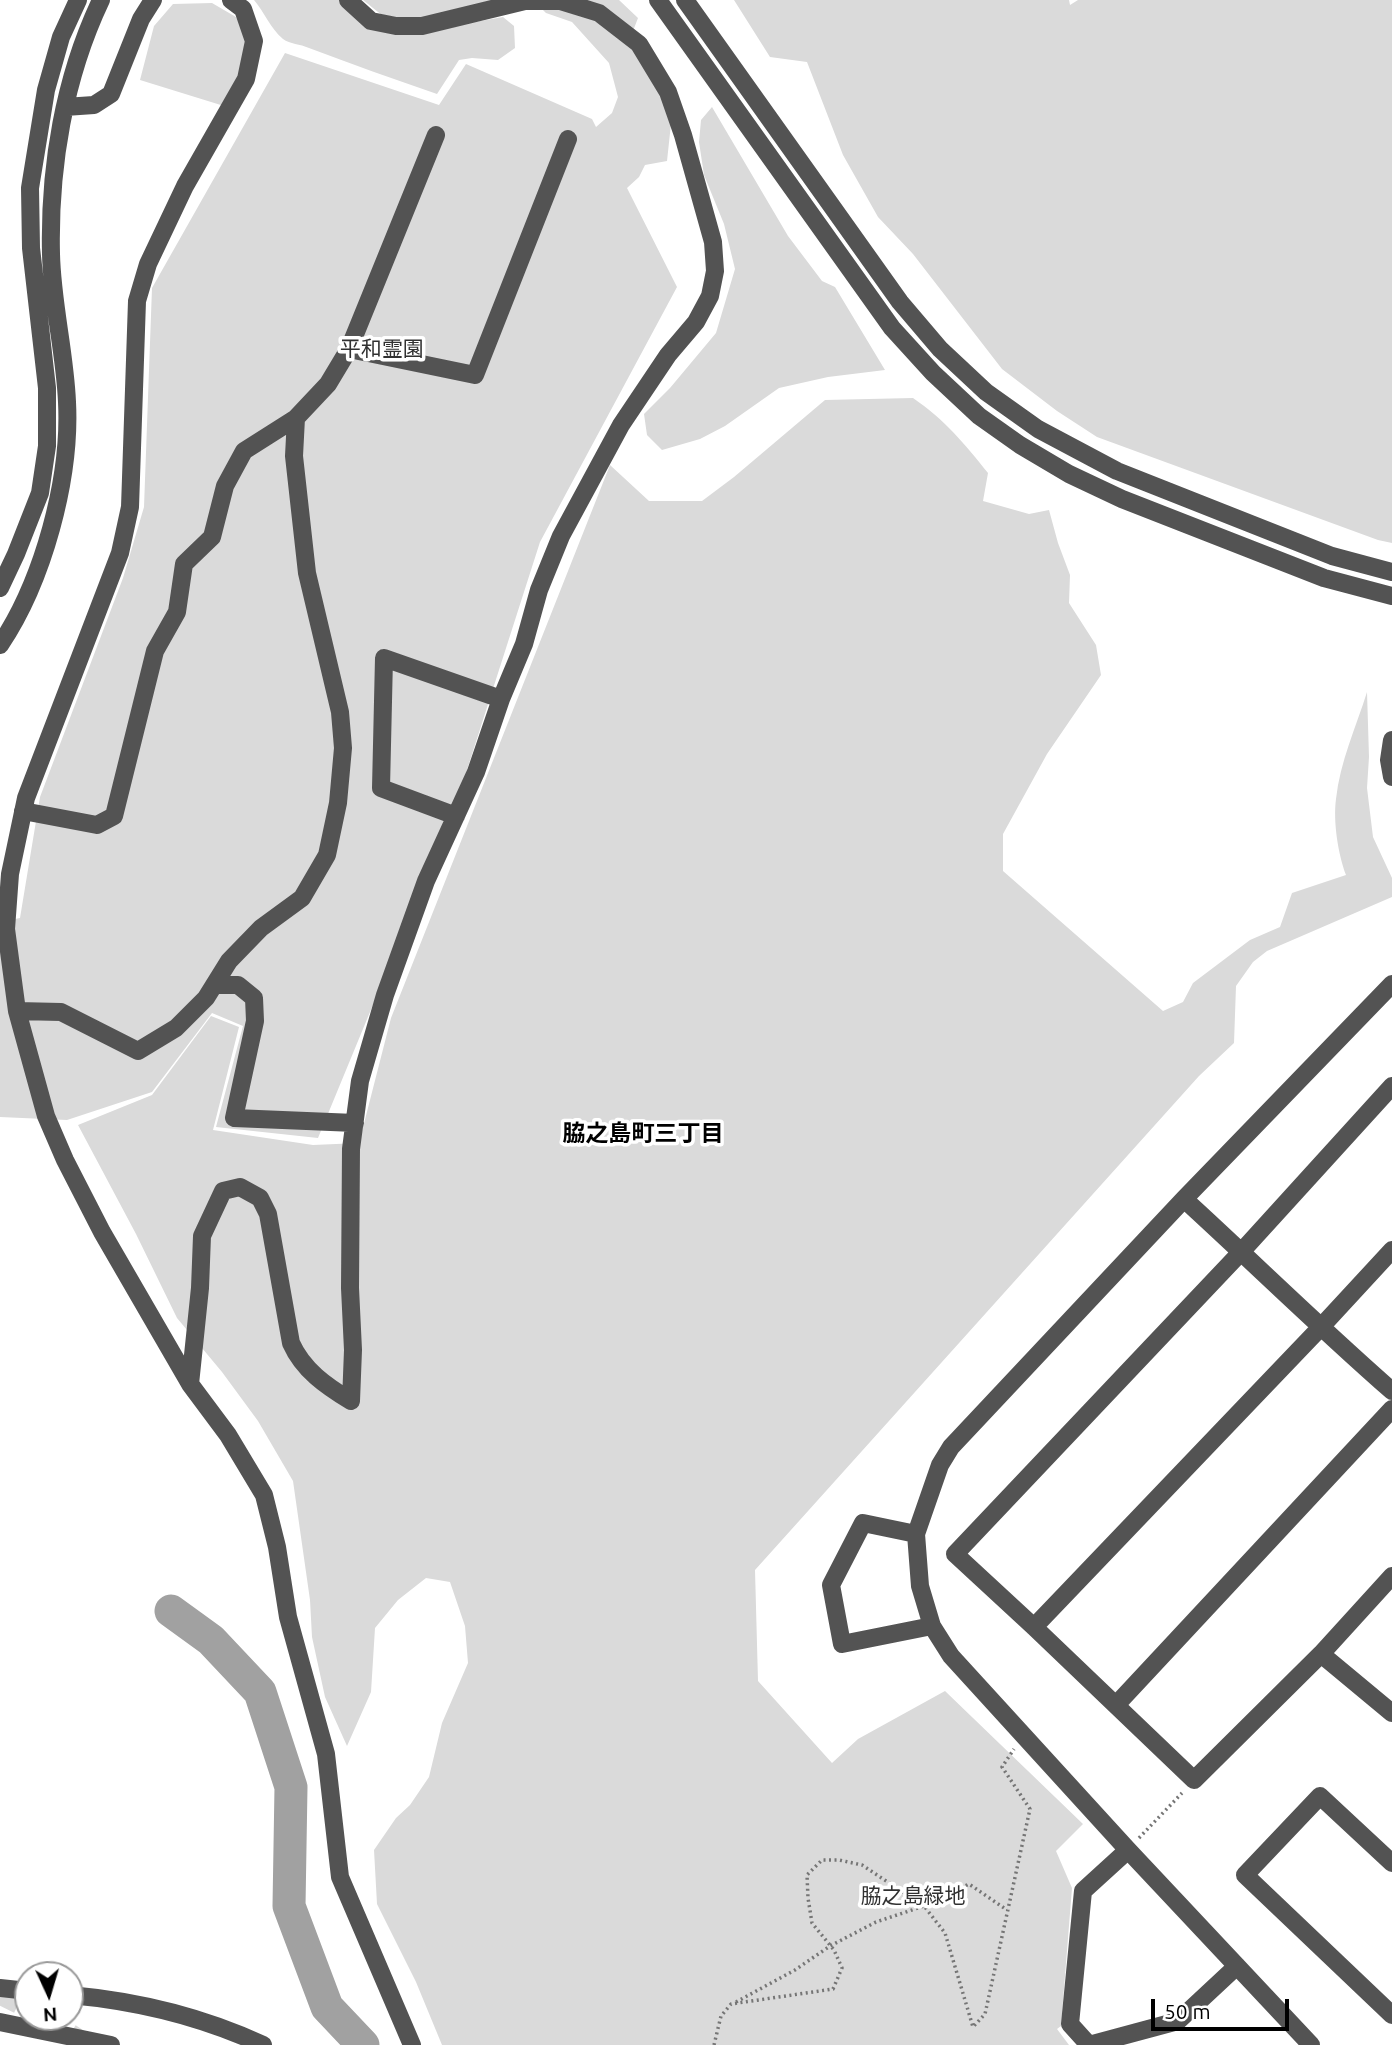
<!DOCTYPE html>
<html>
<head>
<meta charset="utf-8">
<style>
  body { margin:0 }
  #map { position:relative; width:1392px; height:2045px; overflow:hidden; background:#fff; font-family:Ubuntu,sans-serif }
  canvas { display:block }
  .north { position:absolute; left:14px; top:1961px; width:70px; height:70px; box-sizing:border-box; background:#fff; border:2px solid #999; border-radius:50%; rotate:176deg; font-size:19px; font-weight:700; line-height:28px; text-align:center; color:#000 }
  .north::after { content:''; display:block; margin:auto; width:24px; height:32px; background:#000; clip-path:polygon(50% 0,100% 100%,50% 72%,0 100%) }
  .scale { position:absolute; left:1151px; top:1999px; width:138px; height:32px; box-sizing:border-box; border:4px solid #000; border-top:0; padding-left:9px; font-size:21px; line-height:24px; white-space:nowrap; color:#000; -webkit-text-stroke:5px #fff; paint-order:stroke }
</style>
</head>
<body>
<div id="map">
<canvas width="1392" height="2045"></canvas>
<div class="north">N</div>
<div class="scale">50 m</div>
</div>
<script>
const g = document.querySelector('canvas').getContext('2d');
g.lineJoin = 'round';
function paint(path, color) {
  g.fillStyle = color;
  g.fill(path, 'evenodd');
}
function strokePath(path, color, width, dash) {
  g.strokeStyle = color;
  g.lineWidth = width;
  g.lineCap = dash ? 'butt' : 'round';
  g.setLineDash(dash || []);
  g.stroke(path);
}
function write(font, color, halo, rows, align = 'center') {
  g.font = font + ' Ubuntu,"Noto Sans JP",sans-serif';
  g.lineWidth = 7;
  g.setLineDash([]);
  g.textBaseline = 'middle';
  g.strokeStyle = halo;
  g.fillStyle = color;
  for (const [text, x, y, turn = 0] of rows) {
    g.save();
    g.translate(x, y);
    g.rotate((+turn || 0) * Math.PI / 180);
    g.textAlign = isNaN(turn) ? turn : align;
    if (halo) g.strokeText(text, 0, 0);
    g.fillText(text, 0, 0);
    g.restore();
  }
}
paint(new Path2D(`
  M254,0H339L345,9L412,33L503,17L514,26L515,48L498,60L472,58L459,60L437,94C394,79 351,64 309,48C300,44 290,44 283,39C270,28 265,13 254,0Z
  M363,0H501L416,19L383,16Z
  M586,0H619L638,18L633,31Z
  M734,0H1069L1070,5L1078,0H1392V543L1378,540L1097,437L1057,411L1002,369L913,254L878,217L843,155L807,62L770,57Z
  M212,3L236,17L247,39L241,78L224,106L140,80L154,26L173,4Z
  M560,6L597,16L636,47L661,85L671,124L667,161L645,165L639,177L627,188L677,287L540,542L457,801L318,1138L216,1127L243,1026L212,1013L152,1092L67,1120L0,1117V922L20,918L40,797L123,578L144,507L152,288L285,53L439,105L466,64L592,119L596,127L612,113L618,97L609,63L572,22L546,13L541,8Z
  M712,107L788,236L822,281L835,287L885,370L828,377L779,388L725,426L700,439L662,450L647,435L644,414L670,388L716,333L735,269L724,224L704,175L699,142L701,120Z
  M913,398C945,420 964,443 988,473L983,501L1029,514L1049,510L1058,543L1070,575L1069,603L1096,645L1101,675L1047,754L1003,834V871L1163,1011L1183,1002L1193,983L1250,940L1280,927L1292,893L1346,875C1338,854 1333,821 1336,799C1340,762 1356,727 1367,692L1369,757L1367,788L1373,837L1392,878V897L1267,951L1253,962L1236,986L1234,1043L1199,1076L755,1570L758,1681L832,1763L858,1739L945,1691L1083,1824L1056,1851L1072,1888L1061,2026L1057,2029L1069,2045H442L416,1982L377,1904L374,1850L396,1818L410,1805L429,1777L442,1723L468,1663L465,1626L450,1582L426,1578L398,1600L375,1628L371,1692L347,1746L325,1697L312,1637L310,1600L293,1481L258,1421L222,1372L177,1318L136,1234L78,1125L152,1095L211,1016L239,1027L213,1130L313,1145L359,1143L391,1018L610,465L649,501H702L734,477L825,400Z`), '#dadada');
strokePath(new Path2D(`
  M171,1611L211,1640L260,1692L291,1787L289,1906L327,2007L363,2045`), '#a1a1a1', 33);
strokePath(new Path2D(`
  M0,1994L28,2008
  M44,2017L79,2040`), '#d9d9d9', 21, [21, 10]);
strokePath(new Path2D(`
  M1139,1838L1182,1793
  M736,2002L795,1970L830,1946L876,1922L924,1906L969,1884L1007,1910
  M714,2045L721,2016L731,2004L833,1989L842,1968L834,1950L812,1923L808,1898L807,1875L822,1860H839L862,1865L924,1906L945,1933L973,2027L985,2014L1030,1809L1002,1767L1014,1749`), '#757575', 3.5, [2, 3.5]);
strokePath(new Path2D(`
  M231,0L243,9L254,41L246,79L185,186L148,264L137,301L130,507L120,553L26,798L10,874L6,929L17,1011L46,1116L65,1160L102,1232L190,1384L228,1435L264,1495L277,1547L288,1617L326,1754L340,1877L412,2045
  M658,0L892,328L933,373L979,416L1020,445L1069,474L1122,499L1324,578L1392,596
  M685,0L900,302L940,349L986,392L1038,429L1117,471L1332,556L1392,572
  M65,107L94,105L111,94L141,19L153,0
  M349,349L475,375L568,139
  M0,588L16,554L40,493L47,446V388L31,248L30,188L46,90L61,37L78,0
  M0,645C43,581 71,479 67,402C65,353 52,303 51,254C49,167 64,78 101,0
  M1392,740L1389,760L1392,777
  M23,811L97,825L114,816L155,651L177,612L184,564L212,537L225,486L244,451L296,418
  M456,816L381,788L384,658L501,699
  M214,985H238L254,998L255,1021L234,1118L355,1123
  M17,1011L61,1012L138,1051L176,1028L206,998L229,961L261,928L302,898L327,855L338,803L343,748L340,712L307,573L294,456L296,418L328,384L349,349L436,135
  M1392,1086L1242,1251L955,1554L1034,1627L1194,1780L1321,1654L1392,1576
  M1184,1199C1254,1263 1321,1329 1392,1391
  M190,1384L200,1288L202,1236L223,1191L240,1187L260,1198L268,1214L291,1343C303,1370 326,1386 351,1401L353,1350L350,1288L351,1149L360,1081L385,995L426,881L476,772L501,699L524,644L539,590L561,536L621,425L668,355L696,322L710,296L715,271L713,242L683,135L668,92L639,44L599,13L560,1H525L422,26H396L371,21L348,0
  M916,1534L863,1523L831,1585L842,1644L932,1626
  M1034,1627L1320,1328L1392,1250
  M1321,1654L1392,1713
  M1116,1705L1392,1409
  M1128,1850L1083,1891L1070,2024L1089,2045L1178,2021L1237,1966
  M1392,1863L1320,1796L1245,1875L1392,2015
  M0,1988L28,1991
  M70,1995C136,2001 203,2017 263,2045
  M0,2022L111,2045
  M1311,2045L1128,1850L951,1656L932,1626L920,1586L916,1534L940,1465L951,1447L1184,1199L1392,984`), '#535353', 18);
write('21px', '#313131', '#fff', [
  ["平和霊園",382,349],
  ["脇之島緑地",913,1896]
]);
write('bold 23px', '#000', '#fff', [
  ["脇之島町三丁目",643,1133]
]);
</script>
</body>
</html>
